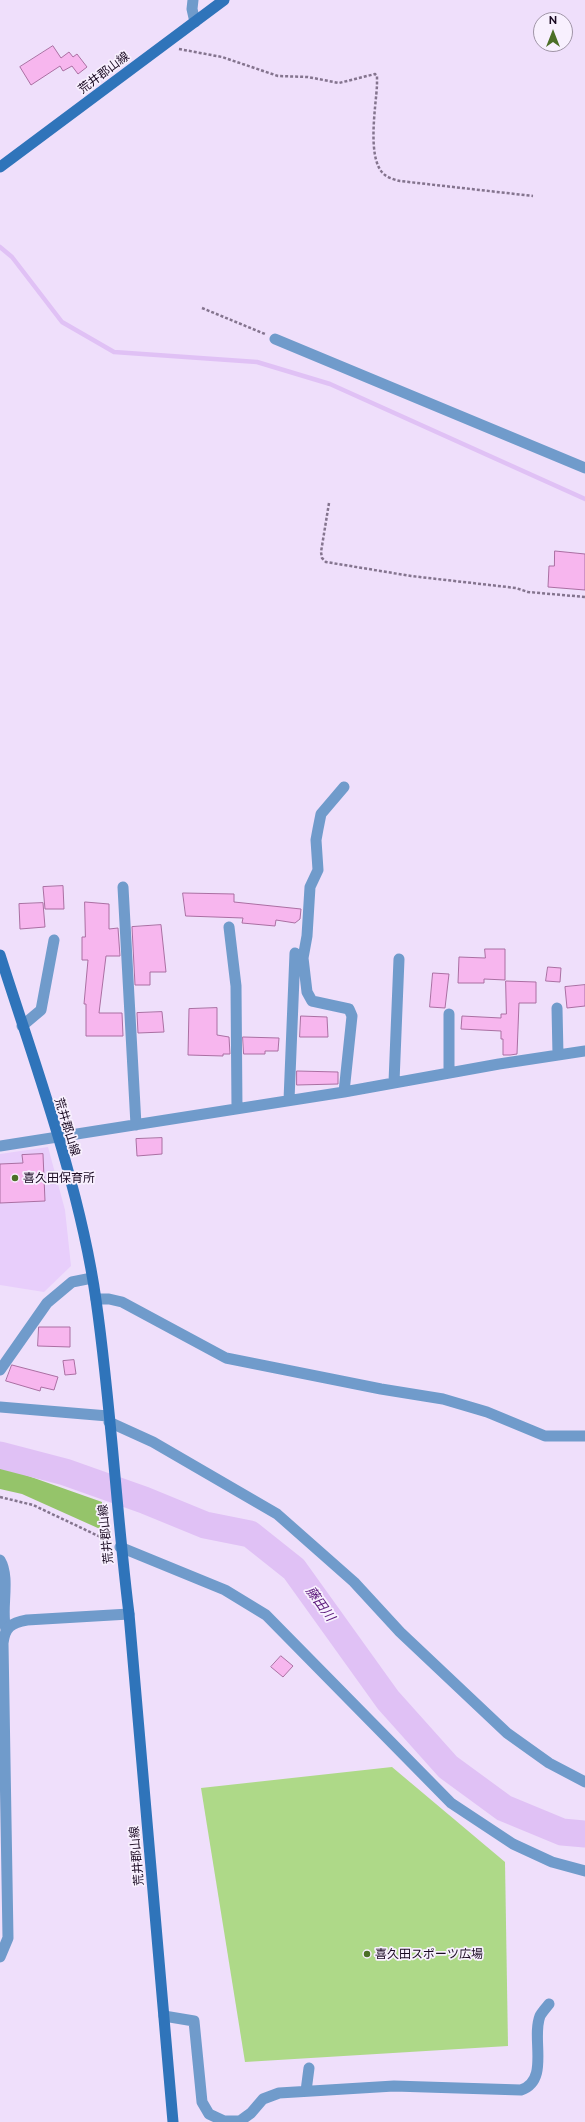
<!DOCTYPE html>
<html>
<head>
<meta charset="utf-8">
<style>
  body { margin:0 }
  #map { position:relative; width:585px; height:2122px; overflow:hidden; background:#efdffb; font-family:Raleway,sans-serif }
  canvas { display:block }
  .north { position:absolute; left:533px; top:12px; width:40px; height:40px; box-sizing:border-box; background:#f8f0fe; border:1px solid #9f94a6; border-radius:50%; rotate:0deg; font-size:11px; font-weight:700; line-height:16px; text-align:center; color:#1a0a22 }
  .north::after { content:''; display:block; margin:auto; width:14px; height:18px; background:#4c6f27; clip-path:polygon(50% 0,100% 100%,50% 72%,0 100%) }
</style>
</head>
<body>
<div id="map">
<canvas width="585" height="2122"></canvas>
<div class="north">N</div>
</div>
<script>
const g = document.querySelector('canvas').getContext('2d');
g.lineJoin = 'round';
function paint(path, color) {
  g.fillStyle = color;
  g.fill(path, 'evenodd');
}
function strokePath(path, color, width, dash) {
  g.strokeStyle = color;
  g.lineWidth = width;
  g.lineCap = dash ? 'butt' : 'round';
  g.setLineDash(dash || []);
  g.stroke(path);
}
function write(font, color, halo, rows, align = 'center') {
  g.font = font + ' Raleway,"Noto Sans JP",sans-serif';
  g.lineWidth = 3.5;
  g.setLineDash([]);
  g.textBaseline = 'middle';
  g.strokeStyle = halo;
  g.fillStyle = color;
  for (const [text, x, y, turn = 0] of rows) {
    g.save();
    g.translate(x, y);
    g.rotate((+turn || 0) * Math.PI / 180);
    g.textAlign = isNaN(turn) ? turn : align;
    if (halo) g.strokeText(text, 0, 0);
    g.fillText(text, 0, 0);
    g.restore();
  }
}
paint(new Path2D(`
  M48,1147L65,1210L71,1266L44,1292L0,1285V1154Z`), '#e8cefb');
paint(new Path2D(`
  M392,1767L505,1862L508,2046L245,2062L201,1788Z`), '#aed988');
paint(new Path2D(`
  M0,1466L102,1502L100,1529L22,1494L0,1489Z`), '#95c46a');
strokePath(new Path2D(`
  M0,247L12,257L62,322L114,352L257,362L330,384L585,499`), '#e0c1f5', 4.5);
strokePath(new Path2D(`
  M0,1455L65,1472L144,1500L205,1525L250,1534L294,1569L388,1700L448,1767L504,1808L562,1832L585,1834`), '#e0c1f5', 27);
const building = new Path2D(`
  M53,46L61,58L69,52L73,57L77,54L87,67L78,74L72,66L63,71L60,66L31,85L20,67Z
  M555,551L585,554V590L548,587L549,566H554Z
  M63,886L64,909H45L43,887Z
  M183,893L234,894V902L301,909L300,919L295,923L276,920L275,926L242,923L243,918L186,916Z
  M85,902L109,904V929L118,928L120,956H106L99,1013H122L123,1036H86V1004H84L88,960H82V937H85Z
  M43,903L45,927L20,929L19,904Z
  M161,925L166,972H150V985H135L132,927Z
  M485,949H505V980L484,979V983H458L459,957L485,958Z
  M548,967L561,968L560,982L546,981Z
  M433,973L449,974L445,1008L430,1007Z
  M506,981L536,982V1003H519L517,1054L510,1055H503V1039H501V1031L461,1029L462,1016L501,1018V1014H506Z
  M585,985V1006L567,1008L565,987Z
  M217,1008V1035L229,1037L230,1054H223V1056L188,1055L189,1009Z
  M162,1012L164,1032L138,1033L137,1013Z
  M301,1016L327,1017L328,1037H300Z
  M243,1037L279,1038L278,1051H265V1054H244Z
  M297,1071L338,1072V1084L297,1085Z
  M162,1138V1154L137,1156L136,1139Z
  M43,1154L45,1201L0,1203V1164L23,1163L22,1155Z
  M39,1327H70V1347L38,1346Z
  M74,1360L76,1374L65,1375L63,1361Z
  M12,1365L58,1377L54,1390L41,1387L40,1391L6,1381Z
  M281,1656L293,1666L283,1677L271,1667Z`);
paint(building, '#f7b6ee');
strokePath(building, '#aa6fa2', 1);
strokePath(new Path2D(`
  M179,49L222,57L278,76L308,77L339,83L375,74L377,76V85C376,106 366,161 385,175C389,178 395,180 400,181L533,196
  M202,308L265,334
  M329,503L321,552L322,558L326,562L411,576L516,588L528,592L585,597
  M0,1497L33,1505L109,1541`), '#84748e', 2.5, [3, 2]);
strokePath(new Path2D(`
  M193,0L192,9L195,22
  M275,339L585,468
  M344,787L321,814L318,829L316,840L318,870L310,887L307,936L303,958L307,992L312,1001L349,1009L352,1016L344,1092
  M123,887L136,1125
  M229,927L236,986L237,1109
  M557,1008L558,1055
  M22,1026L41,1010L54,940
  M449,1072V1014
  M394,1082L399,959
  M289,1100L295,953
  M0,1146L344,1092L499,1064L585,1051
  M96,1299H109L122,1302L226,1358L381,1389L443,1399L487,1412L545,1436H585
  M0,1370L47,1303L72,1282L92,1278
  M0,1407L108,1416
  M109,1422L153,1442L277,1514L354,1582L400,1632L507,1733L549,1763L585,1782
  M120,1547L225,1590L266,1615L451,1803L513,1844L552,1862L585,1871
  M0,1560C11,1578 0,1612 6,1629
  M164,2016L194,2021L202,2102L209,2114L224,2121H240L251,2113L263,2099L279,2093L394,2086L521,2090C550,2080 531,2039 540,2016C542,2012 546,2008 549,2004
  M306,2091L309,2068`), '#709bcb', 11);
strokePath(new Path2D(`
  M0,1957L8,1938L3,1643C5,1627 11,1623 27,1620L129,1614`), '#709bcb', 11);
strokePath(new Path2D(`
  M0,167L224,0
  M0,955C35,1065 80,1186 96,1300C111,1404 116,1509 129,1614L173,2122`), '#2f74ba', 11);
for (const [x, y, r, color] of [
  [15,1178,4,"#4c6f27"],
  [367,1954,4,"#4c6f27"]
]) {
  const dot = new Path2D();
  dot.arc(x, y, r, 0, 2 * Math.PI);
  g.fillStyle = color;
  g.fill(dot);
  strokePath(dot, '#f8f0fe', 1.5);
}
write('12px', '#1a0a22', '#f8f0fe', [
  ["荒井郡山線",104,73,-37],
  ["荒井郡山線",67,1127,73],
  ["荒井郡山線",106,1534,-96],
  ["荒井郡山線",137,1856,-95]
]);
write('12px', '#1a0a22', '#f8f0fe', [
  ["喜久田保育所",23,1178],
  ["喜久田スポーツ広場",375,1954]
], 'left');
write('italic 13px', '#591579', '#f8f0fe', [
  ["藤田川",320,1604,54]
]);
</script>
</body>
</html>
